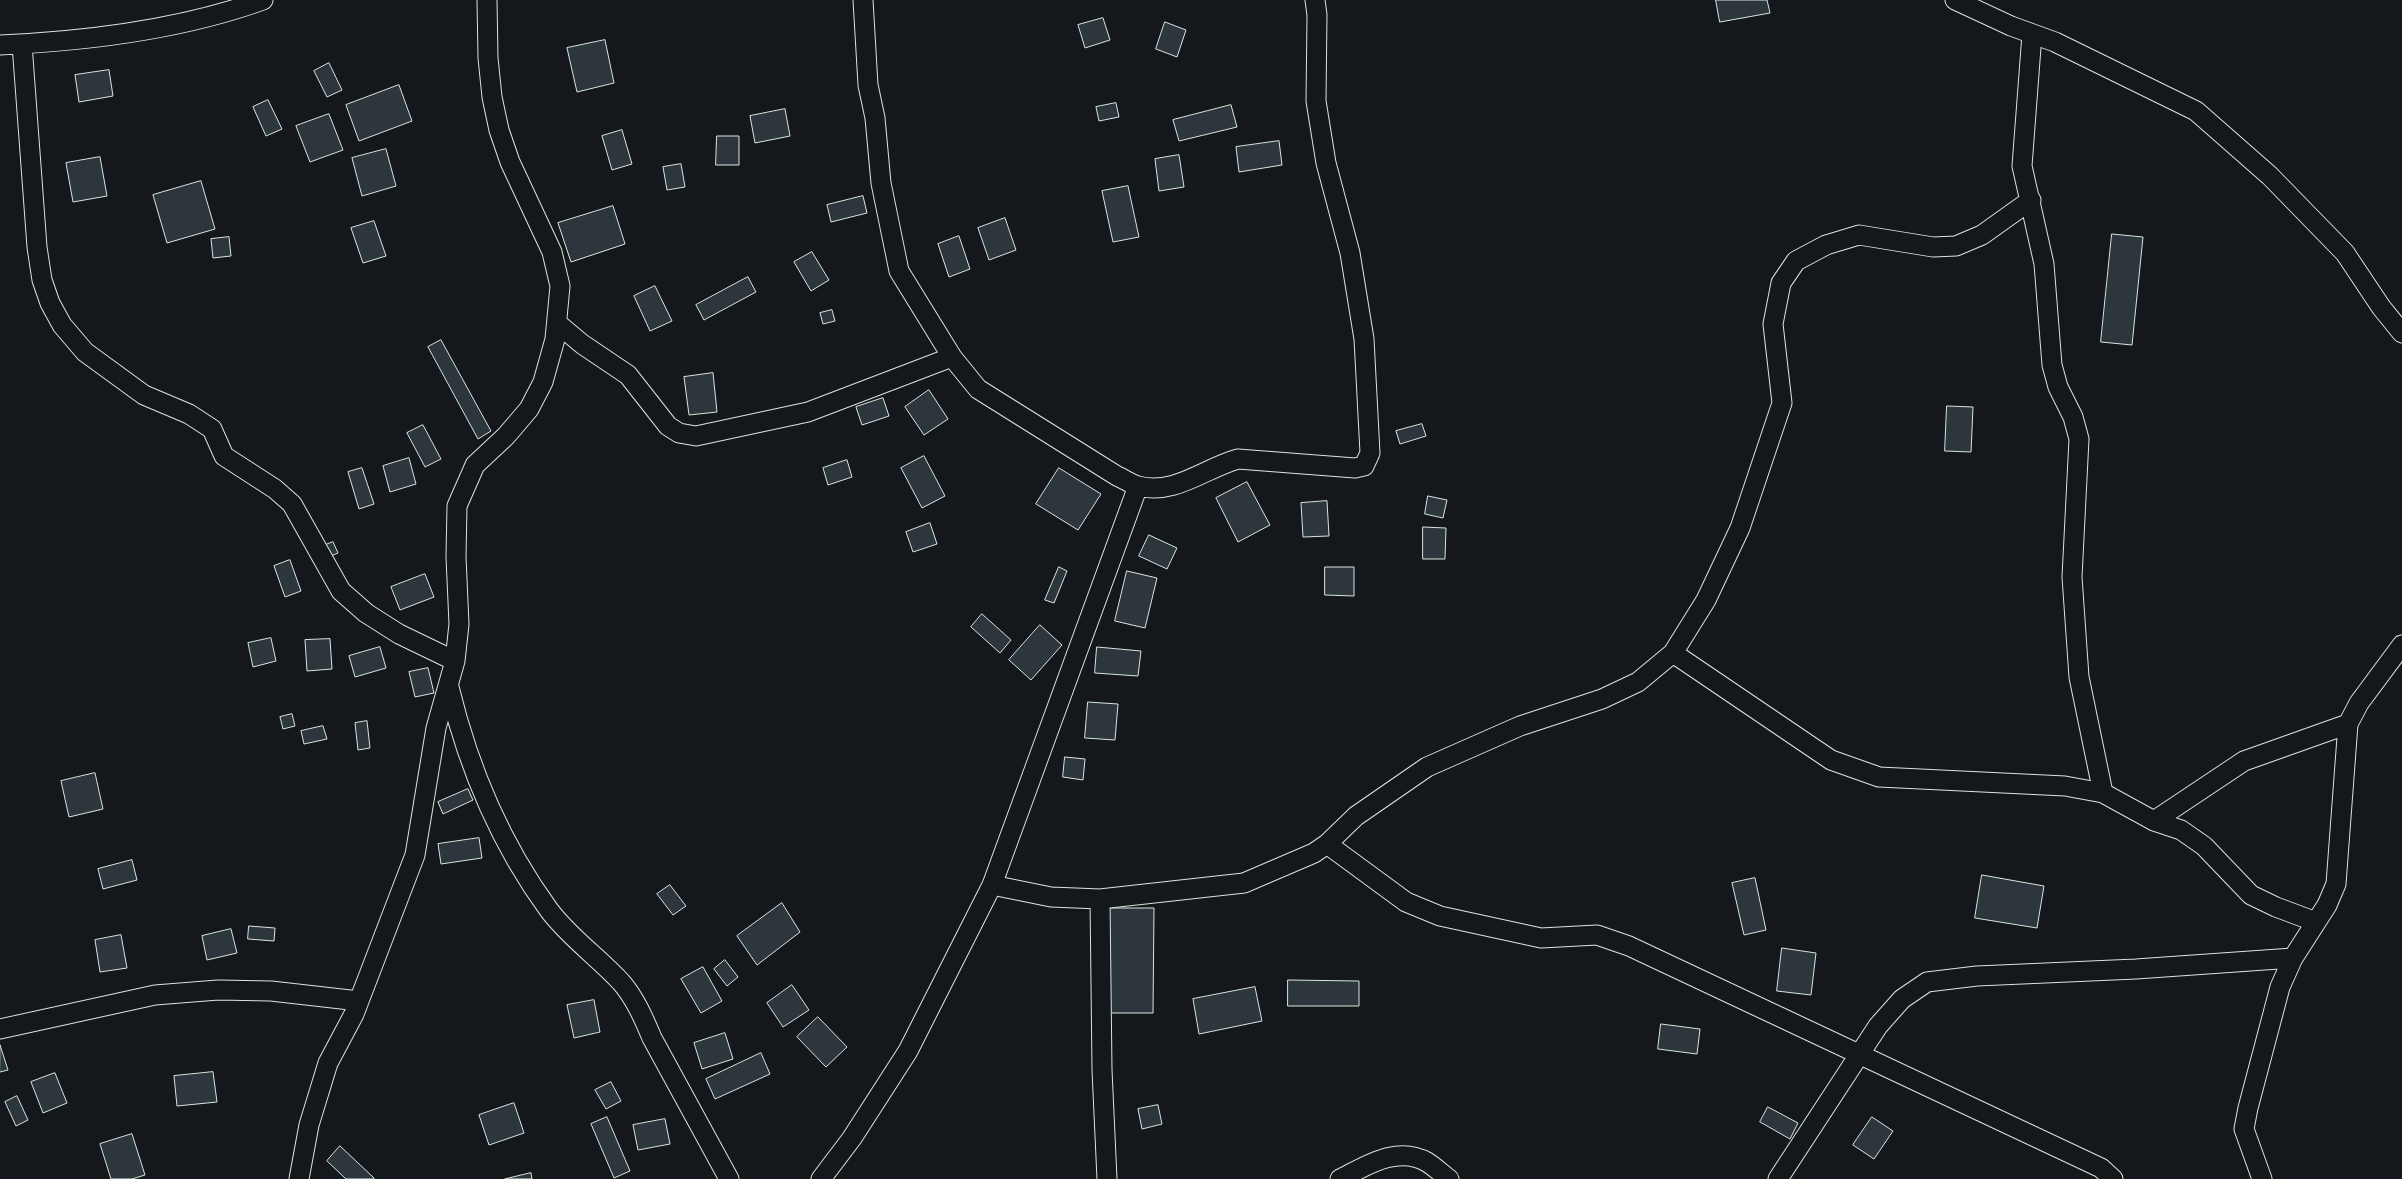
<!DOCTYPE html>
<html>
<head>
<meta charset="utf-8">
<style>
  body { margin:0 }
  canvas { display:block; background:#14181c }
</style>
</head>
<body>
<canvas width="2402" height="1179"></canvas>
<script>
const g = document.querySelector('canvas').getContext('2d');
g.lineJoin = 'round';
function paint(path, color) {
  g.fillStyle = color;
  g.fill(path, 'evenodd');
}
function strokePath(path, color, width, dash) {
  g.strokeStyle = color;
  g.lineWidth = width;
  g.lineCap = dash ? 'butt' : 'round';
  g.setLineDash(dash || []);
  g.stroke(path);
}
const building = new Path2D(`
  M1716,0H1767L1770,13L1720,22Z
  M1103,18L1110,40L1085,48L1078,25Z
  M1165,22L1186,30L1177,57L1156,49Z
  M605,40L614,83L577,92L567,48Z
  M329,63L342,90L327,97L314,71Z
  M109,70L113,96L79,102L75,75Z
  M399,85L412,121L359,141L346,105Z
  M268,100L282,129L266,136L253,107Z
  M1116,103L1119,117L1099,121L1096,107Z
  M1231,105L1237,127L1179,141L1173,120Z
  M785,109L790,136L755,143L750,116Z
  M329,114L343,150L310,162L296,126Z
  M622,130L632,164L612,170L602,136Z
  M717,136H739V165H716Z
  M1279,141L1282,165L1239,172L1236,147Z
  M386,149L396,186L362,196L352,158Z
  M1179,155L1184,187L1159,191L1155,159Z
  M100,157L107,196L73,202L66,163Z
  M681,164L685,187L667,190L663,167Z
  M201,181L215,229L167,243L153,195Z
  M1128,186L1139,237L1113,242L1102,191Z
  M863,196L867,213L831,222L827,205Z
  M613,206L625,244L571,262L558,223Z
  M1005,218L1016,250L989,260L978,228Z
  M374,221L386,256L363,263L351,228Z
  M2112,234L2143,237L2132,345L2101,342Z
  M959,236L970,269L949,277L938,244Z
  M229,237L231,256L213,258L211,239Z
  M812,252L829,280L811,291L794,262Z
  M748,277L756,292L704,320L696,305Z
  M655,286L672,321L650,331L634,296Z
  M832,310L835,321L823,324L820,313Z
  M441,340L491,431L478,439L428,347Z
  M713,373L717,412L689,415L684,377Z
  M929,390L948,419L924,435L905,407Z
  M883,398L889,416L862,425L856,407Z
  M1947,406L1973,407L1971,452L1945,451Z
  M1422,424L1426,436L1400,444L1396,431Z
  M423,425L441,459L425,467L407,433Z
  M924,456L945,496L922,508L901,468Z
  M409,458L416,484L390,492L383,466Z
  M847,460L852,477L828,485L823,468Z
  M362,468L374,504L359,509L348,472Z
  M1059,468L1101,494L1078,530L1036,504Z
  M1247,482L1270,525L1238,542L1216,498Z
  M1428,496L1447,500L1443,518L1425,514Z
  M1327,501L1329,536L1303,537L1301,503Z
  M930,523L937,544L913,552L906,532Z
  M1423,527L1446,528L1445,559H1423Z
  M1149,535L1177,548L1167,569L1139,556Z
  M333,542L338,553L328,557L323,546Z
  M290,560L301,591L285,597L274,566Z
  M1059,567L1067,571L1054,603L1045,600Z
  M1325,567H1354V596L1325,595Z
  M1127,571L1157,578L1145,628L1115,621Z
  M425,574L434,597L400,610L391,587Z
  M982,614L1011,640L1000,653L971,627Z
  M1040,625L1062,645L1031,680L1009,660Z
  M271,638L276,661L253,667L248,643Z
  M330,639L332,669L307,671L305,640Z
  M380,647L386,668L355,677L349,656Z
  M1097,647L1141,651L1138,676L1095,673Z
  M428,668L434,693L415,697L409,672Z
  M1088,702L1118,704L1115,740L1085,738Z
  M292,714L295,726L283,729L280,717Z
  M367,721L370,748L358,750L355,723Z
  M323,726L327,739L304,744L301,731Z
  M1065,757L1085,759L1083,780L1063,777Z
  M95,773L103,809L69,817L61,781Z
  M468,789L473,800L443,814L438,802Z
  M479,838L482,858L441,864L438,844Z
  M132,860L137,880L103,889L98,869Z
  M1982,875L2044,886L2037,928L1975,918Z
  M1755,878L1766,930L1744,935L1732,883Z
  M670,885L686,906L673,915L657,894Z
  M782,903L800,932L757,965L737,936Z
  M1107,908H1154L1153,1013H1107Z
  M249,926L275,928L274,941L248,939Z
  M231,929L237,953L207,960L202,936Z
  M121,935L127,968L100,972L95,940Z
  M1782,948L1816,953L1811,995L1777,991Z
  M725,960L738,977L727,986L714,969Z
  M703,967L722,1001L701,1013L681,979Z
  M1288,980L1359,981V1006H1288Z
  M792,985L809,1010L783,1027L767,1003Z
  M1255,987L1262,1021L1199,1034L1193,999Z
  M594,1000L600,1032L574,1038L567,1005Z
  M818,1017L847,1047L826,1067L797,1037Z
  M1661,1024L1700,1029L1697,1054L1658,1049Z
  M725,1033L733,1059L702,1069L694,1043Z
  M0,1045L8,1070L0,1072Z
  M761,1053L770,1074L715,1099L706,1079Z
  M213,1072L217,1102L177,1106L174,1076Z
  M55,1073L67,1103L43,1113L31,1082Z
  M611,1082L621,1101L606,1109L595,1090Z
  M17,1096L28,1120L16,1126L5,1102Z
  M514,1103L524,1133L489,1145L479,1115Z
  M1158,1105L1162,1124L1142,1129L1138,1109Z
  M1768,1107L1798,1123L1790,1139L1760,1122Z
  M607,1117L630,1171L614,1178L591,1124Z
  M1872,1117L1893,1131L1874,1159L1853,1145Z
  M665,1119L670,1144L638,1150L633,1125Z
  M132,1134L145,1175L132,1179H111L100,1144Z
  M340,1146L374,1178V1179H346L327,1161Z
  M531,1173L532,1179H505Z`);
paint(building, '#2c363c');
strokePath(building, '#d8e6dc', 1);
const minor = new Path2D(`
  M863,0L868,85L875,118L881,183L899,271L952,357L978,389L1117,476C1124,479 1131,484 1138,486C1174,496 1205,468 1238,459L1355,468L1364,466L1370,453L1364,339L1350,253L1326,163L1316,101L1317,15L1315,0
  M1955,0L2011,26L2055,42L2196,111L2270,176L2345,253L2381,307L2402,333
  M2032,34L2022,166L2044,264L2052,365L2058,387L2073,417L2079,439L2072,577L2079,677L2103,793
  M22,44L37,247L42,280L50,303L62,325L85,352L144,395L189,414L212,429L224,456L275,489L292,504L341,591L366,613L399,634L455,661
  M0,45C89,41 180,30 263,0
  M557,323L582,344L628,375L668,426L679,433L696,436L808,412L952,357
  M1673,653L1831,760L1879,777L2065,786L2103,793L2154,821L2181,830L2204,846L2251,895L2276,907L2316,922
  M449,687C468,766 500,843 549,910C569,937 598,957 621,982C635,998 644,1019 652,1038L729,1179
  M2154,821L2244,761L2348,724L2359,703L2402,645
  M1327,844L1406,902L1440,916L1541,938L1597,935L1629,946L2101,1168L2113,1179
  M992,885L1051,897L1100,899L1244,883L1314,853L1327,844L1356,816L1427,767L1520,726L1602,699L1638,682L1673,653L1706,600L1740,528L1782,403L1773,324L1781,283L1796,261L1826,245L1859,235L1933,247L1956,246L1982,235L2031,200
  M1100,899L1102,1070L1107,1179
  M0,1029L155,995L218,990L271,991L359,1001
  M299,1179L309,1125L328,1063L354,1014L415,855L436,728L455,661L459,624L456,557L457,506L475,465L506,436L529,409L543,382L555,339L560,286L552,252L510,162L499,130L492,97L488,58L487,0
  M821,1179L852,1138L908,1051L992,885L1138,486
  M1340,1179C1366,1166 1397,1145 1427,1162C1435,1167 1442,1174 1449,1179
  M1778,1179L1878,1026L1902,999L1927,982L1977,976L2136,969L2293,958
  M2262,1179L2244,1129L2248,1108L2280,987L2293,958L2327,905L2336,884L2348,724`);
strokePath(minor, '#d8e6dc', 21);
strokePath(minor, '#14181c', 19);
</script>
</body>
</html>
